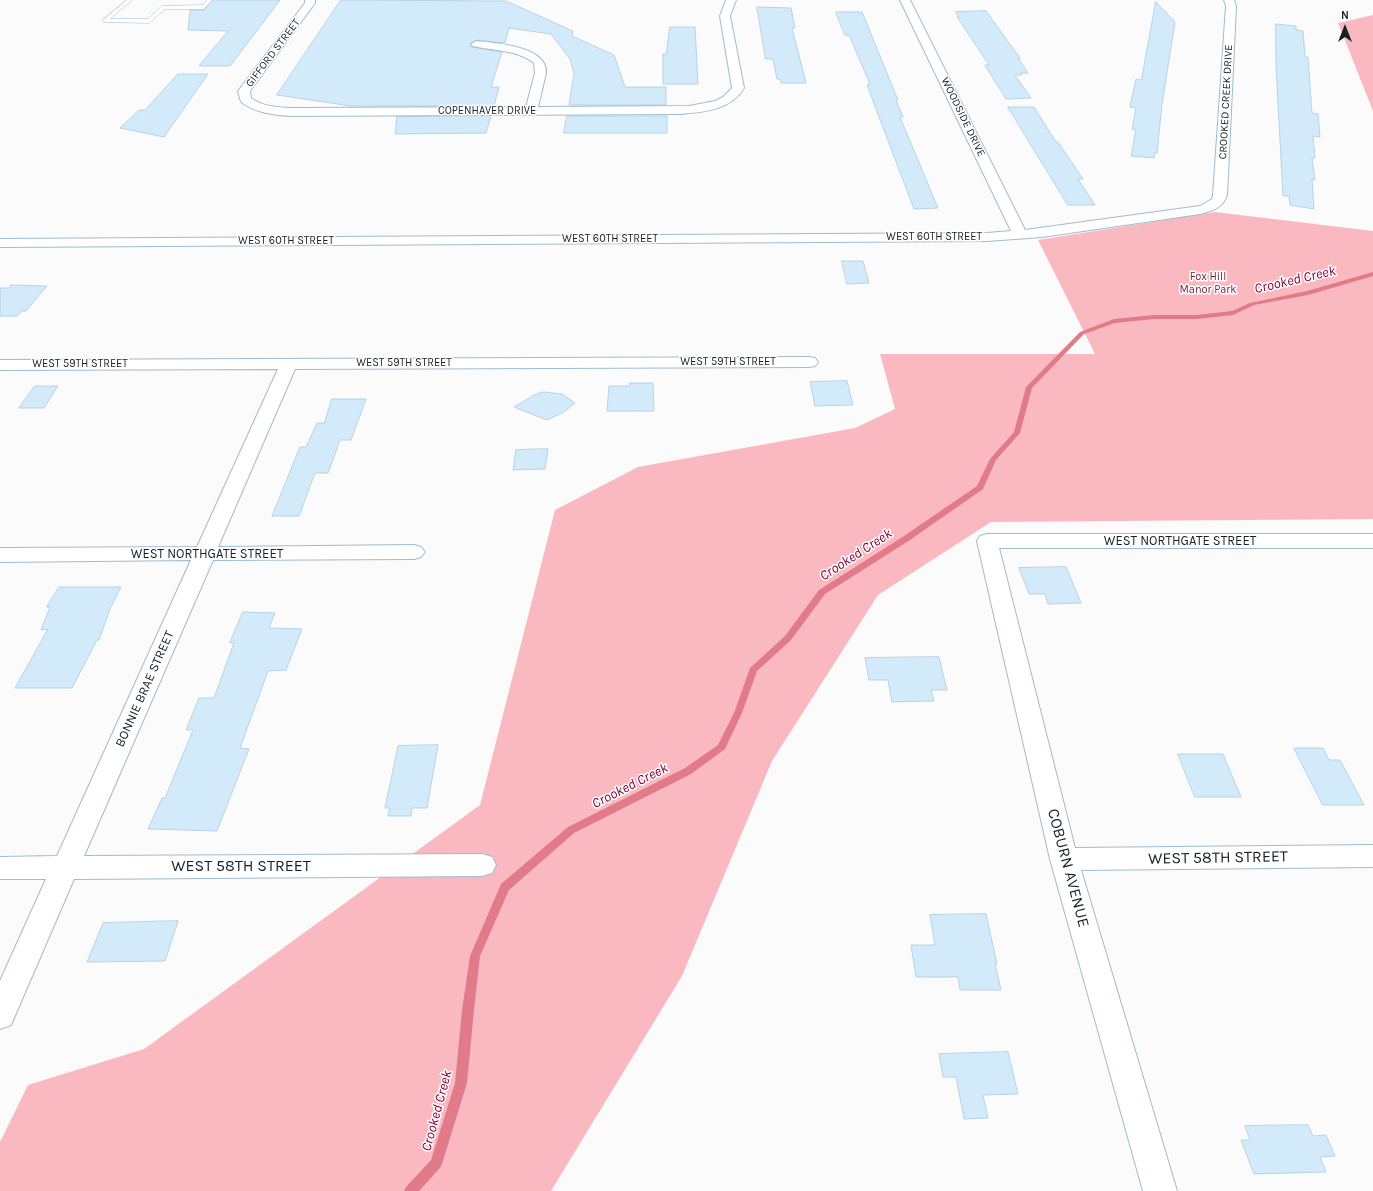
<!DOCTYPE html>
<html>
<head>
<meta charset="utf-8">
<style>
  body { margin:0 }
  #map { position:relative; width:1373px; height:1191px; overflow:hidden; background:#fbfbfb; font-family:Karla,sans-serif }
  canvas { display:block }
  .north { position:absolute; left:1325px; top:8px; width:40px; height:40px; -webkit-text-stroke:3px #fff; paint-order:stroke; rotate:0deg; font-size:11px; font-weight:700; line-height:16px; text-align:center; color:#152027 }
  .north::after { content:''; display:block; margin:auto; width:14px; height:18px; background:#152027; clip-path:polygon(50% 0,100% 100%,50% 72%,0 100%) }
</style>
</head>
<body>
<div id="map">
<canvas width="1373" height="1191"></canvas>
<div class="north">N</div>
</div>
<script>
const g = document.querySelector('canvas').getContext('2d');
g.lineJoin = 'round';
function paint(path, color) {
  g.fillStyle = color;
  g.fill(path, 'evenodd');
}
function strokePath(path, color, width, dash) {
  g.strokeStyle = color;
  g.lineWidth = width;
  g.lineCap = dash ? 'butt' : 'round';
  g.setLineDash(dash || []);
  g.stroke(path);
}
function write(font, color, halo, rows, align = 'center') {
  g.font = font + ' Karla,sans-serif';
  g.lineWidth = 3;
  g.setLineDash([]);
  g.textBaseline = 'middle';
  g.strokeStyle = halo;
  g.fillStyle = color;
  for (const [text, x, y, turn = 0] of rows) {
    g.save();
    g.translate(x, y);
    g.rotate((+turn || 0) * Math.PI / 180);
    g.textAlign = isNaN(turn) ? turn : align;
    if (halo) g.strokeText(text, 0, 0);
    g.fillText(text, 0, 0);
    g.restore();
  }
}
paint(new Path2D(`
  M1373,15V111L1338,23Z
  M1215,212L1373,231V519L991,522L878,595L772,761L682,976L551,1191H0V1142L28,1085L144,1049L480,805L555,510L638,467L855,428L895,409L880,354H1095L1038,240Z`), '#fab9c0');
paint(new Path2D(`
  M1373,272V276L1308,295L1254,305L1233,315L1197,319H1154L1115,323L1084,334L1032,388L1020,433L996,460L983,489L910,540L825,594L791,640L757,671L742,713L725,749L691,774L574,833L509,890L480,956L474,1010L467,1083L442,1164L440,1168L419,1191H404L406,1187L431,1160L455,1083L462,1010L470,956L501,884L568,827L685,768L718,745L734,713L750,668L785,636L819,590L904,536L977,486L990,459L1014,432L1026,387L1080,332L1114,319L1154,315H1197L1232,311L1250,303L1307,291Z`), '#e17b89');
const building = new Path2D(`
  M213,0H280L230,66H199L228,31L188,30L190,10H204Z
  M341,0L506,1L573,31L572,36L614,55L625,87H666V105H569L574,73L570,59L551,34L509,28L505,43L476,40L470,44L472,47L502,52L491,87H499L494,106H351L277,95Z
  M1156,2L1175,22L1162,104L1157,153H1155L1154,158L1131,156L1136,130L1132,129L1136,108L1130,107L1136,79L1141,80Z
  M757,7L791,8L795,28H792L806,83H781L780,79H777L773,59H766Z
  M986,11L1020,58H1018L1028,73H1020L1022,75H1015L1031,98L1006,99L985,65H989L957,17H959L956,12Z
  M836,12H862L898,100H896L903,117H900L938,208L914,209L867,85L870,84L849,35H845Z
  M1276,24L1296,26V30L1303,31L1305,57H1308L1312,113L1318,114L1320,137L1313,136L1315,158H1312L1315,180L1312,179L1314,209L1290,205L1289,196H1283L1276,65Z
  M670,27H695L698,84H663V54H666Z
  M178,74H208L164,137L120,128L139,110H145Z
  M1008,107H1034L1056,142H1058L1083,179H1078L1095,205H1068Z
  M491,116L486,133L395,134L397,117Z
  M567,116H667V133H564Z
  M842,261H863L869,283L847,284Z
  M11,285L47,286L26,311H22L17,316H0V288H9Z
  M847,381L853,405L815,406L810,382Z
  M630,383H653L654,411H607L609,386H630Z
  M35,386H58L44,408H19Z
  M544,392L562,394L575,403L564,412L547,420L514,407L536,394Z
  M332,399H366L351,440H340L328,473H315L299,516H272L300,447H306L317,423H324Z
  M548,449L545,469L513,470L516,450Z
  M1066,567L1081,603L1048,604L1045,594H1029L1019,568Z
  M59,587H121L110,609L99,640H97L72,688H15L48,629L41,630L50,607H47Z
  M243,612L275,613L269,628L302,629L286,670L268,671L240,748L249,749L217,831L148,829L162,798H165L193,730H186L199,698H214L234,643H230Z
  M939,657L947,690H931L934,701L892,702L888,680H869L865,658Z
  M438,745L427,808H412L411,816H388L390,808H385L398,746Z
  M1294,748H1323L1329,760H1340L1364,805H1323Z
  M1178,754H1223L1241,797H1195Z
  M986,914L997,964H995L1001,990H960L958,977H916L911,945H935L930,915Z
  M178,921L165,961L87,962L103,923Z
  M1008,1052L1018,1094L983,1095L988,1118L964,1119L956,1077H943L939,1054Z
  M1308,1125L1313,1136L1326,1135L1335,1156L1320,1157L1326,1172L1254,1174L1241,1140H1250L1245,1126Z`);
paint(building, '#d3eafb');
strokePath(building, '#b6d2e8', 1);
const service = new Path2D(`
  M127,0H132L110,19H148L162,6L203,5L207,0H212L204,9H165L149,23L103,22V20Z`);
const minor = new Path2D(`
  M305,0H315V3L250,91L251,98C263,107 277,107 292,108L526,107L535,73L534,63C516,49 493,51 472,46L471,44L476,41C495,43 548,46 546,73L538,107L689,106L715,101L723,97L732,88L720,16L726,0H736L730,16L744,88C731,110 704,112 680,114L292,116C274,115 256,113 241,102L238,91L305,3Z
  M900,0H910L1025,230L1200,206L1212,199L1213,195L1226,6L1224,0H1234L1236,6L1227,195C1223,208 1212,211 1200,214L1042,237L987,241L0,247V239L987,233L1011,231Z
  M809,357L815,358L818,362L815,366L809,367L295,369L218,547L414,545L421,547L425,552L421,557L414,559L213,560L84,856L482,854L492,857L496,865L492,873L482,876L74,879L11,1025L0,1029V981L46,879H0V857L57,856L191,560L0,562V548L197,547L278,369L0,370V360Z
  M987,534H1373V548H999L1075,848L1373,845V867L1081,870L1177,1191H1143L1050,859L977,541L980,536Z`);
strokePath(service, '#9fbbd0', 1);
strokePath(minor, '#9fbbd0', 2);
paint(service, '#fff');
paint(minor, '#fff');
write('11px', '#152027', '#fff', [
  ["GIFFORD STREET",273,53,-53],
  ["CROOKED CREEK DRIVE",1226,102,-87],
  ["COPENHAVER DRIVE",487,111],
  ["WOODSIDE DRIVE",963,117,64],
  ["WEST 60TH STREET",934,237],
  ["WEST 60TH STREET",610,239],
  ["WEST 60TH STREET",286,241],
  ["WEST 59TH STREET",728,362],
  ["WEST 59TH STREET",404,363],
  ["WEST 59TH STREET",80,364]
]);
write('11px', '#751930', '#fff', [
  ["Fox Hill",1208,277],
  ["Manor Park",1208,290]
]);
write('13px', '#152027', '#fff', [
  ["WEST NORTHGATE STREET",1180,541],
  ["WEST NORTHGATE STREET",207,554],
  ["BONNIE BRAE STREET",145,689,-66]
]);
write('italic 14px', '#860230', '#fff', [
  ["Crooked Creek",1295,280,-13],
  ["Crooked Creek",856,555,-33],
  ["Crooked Creek",630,786,-27],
  ["Crooked Creek",437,1111,-75]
]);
write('16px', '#152027', '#fff', [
  ["WEST 58TH STREET",1218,858,-1],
  ["WEST 58TH STREET",241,866],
  ["COBURN AVENUE",1068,868,75]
]);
</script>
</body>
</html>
